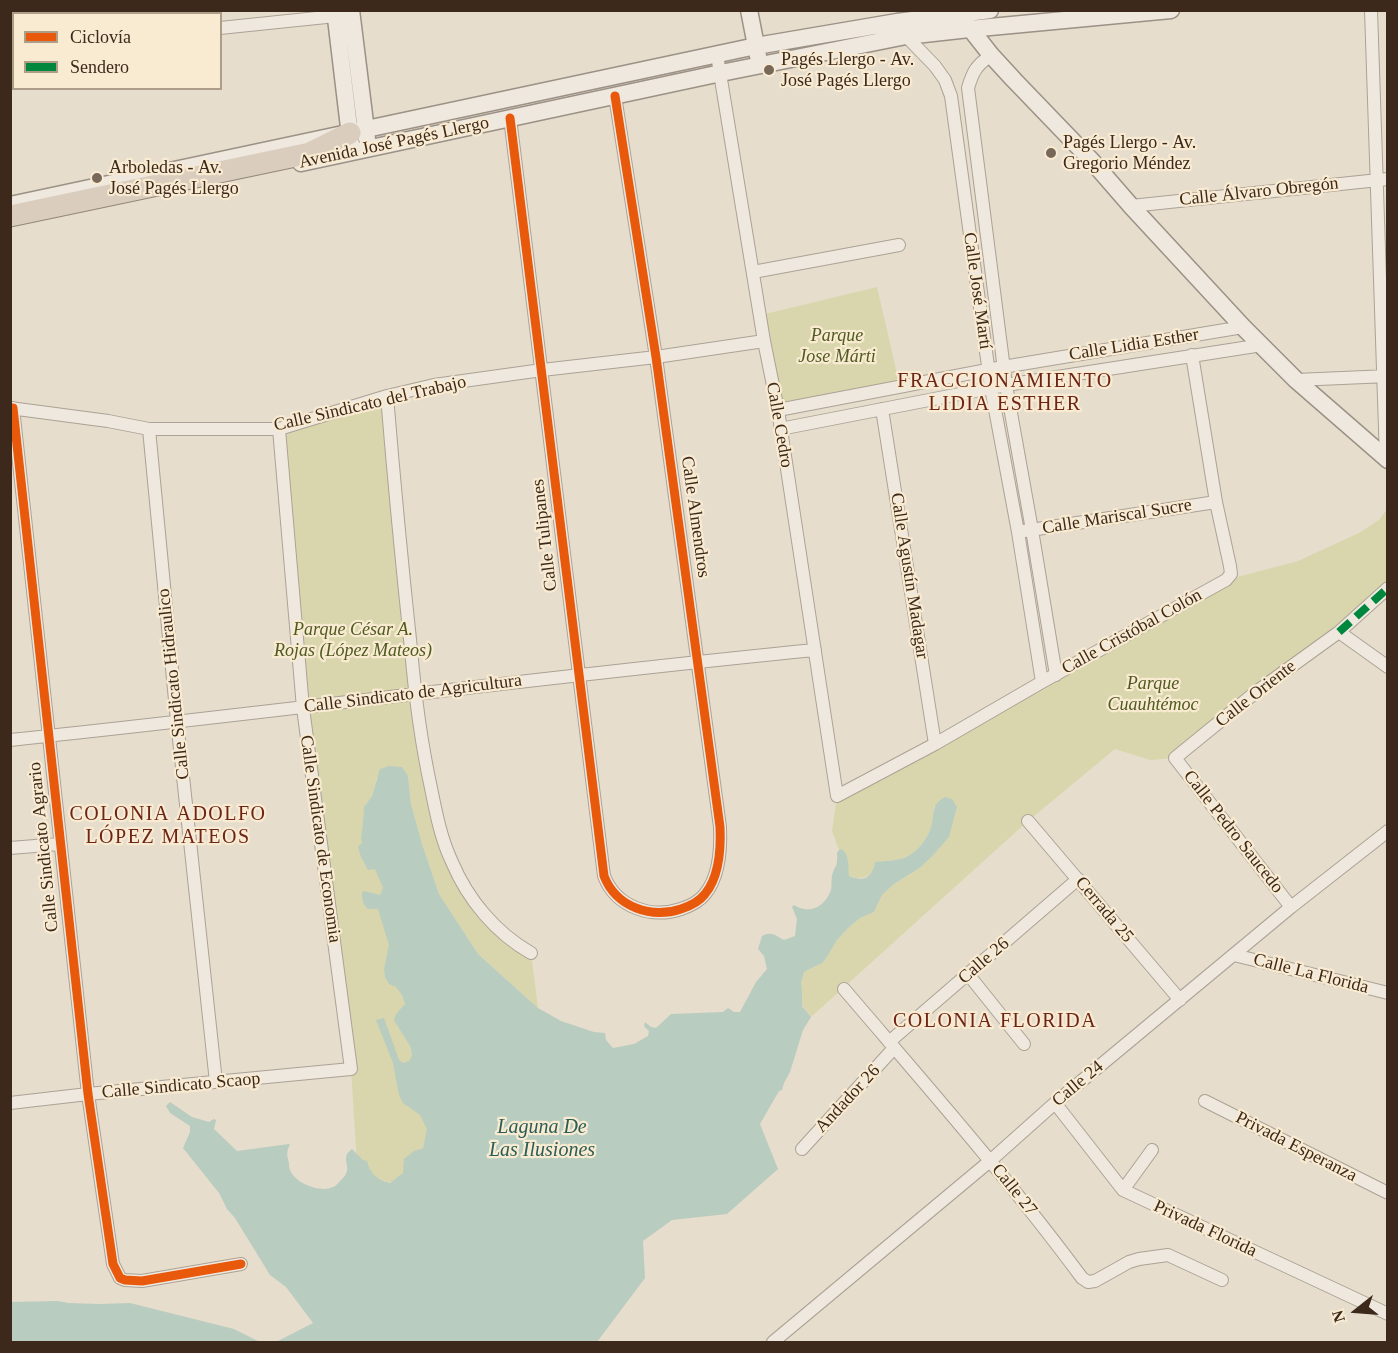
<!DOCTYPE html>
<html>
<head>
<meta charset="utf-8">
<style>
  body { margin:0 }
  #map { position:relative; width:1398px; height:1353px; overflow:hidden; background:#e7ddcc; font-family:"Times New Roman",serif }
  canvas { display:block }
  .frame { position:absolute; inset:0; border:12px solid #3c291c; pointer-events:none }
  .legend { position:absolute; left:12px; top:12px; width:210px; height:78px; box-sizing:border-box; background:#f9ebd1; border:2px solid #ad9d89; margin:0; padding:8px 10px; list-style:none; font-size:18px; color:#3c291c }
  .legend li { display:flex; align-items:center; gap:12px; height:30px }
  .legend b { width:30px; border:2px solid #ad9d89 }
  .north { position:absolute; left:1326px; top:1281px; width:60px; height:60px; -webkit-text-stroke:4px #f9ebd1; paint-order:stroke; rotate:253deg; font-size:16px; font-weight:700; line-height:24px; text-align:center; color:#3c291c }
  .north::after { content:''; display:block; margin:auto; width:21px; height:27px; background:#3c291c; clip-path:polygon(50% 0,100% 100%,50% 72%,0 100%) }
</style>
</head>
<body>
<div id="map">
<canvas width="1398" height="1353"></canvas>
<div class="frame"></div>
<ul class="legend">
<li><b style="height:8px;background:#e8590c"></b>Ciclovía</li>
<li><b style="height:8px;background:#00873e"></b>Sendero</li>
</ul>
<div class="north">N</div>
</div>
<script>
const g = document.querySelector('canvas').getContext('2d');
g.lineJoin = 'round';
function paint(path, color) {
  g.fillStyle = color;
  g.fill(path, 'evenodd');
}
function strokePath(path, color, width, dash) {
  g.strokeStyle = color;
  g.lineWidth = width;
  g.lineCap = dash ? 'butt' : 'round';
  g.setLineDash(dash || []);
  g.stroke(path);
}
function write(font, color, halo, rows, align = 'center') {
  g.font = font + ' "Times New Roman",serif';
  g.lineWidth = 4.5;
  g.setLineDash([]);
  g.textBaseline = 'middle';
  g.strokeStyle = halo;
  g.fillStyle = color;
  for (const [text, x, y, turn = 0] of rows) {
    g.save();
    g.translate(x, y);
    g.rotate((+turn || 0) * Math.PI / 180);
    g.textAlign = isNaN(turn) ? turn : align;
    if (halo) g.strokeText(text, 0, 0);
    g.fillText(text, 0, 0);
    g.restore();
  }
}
paint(new Path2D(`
  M877,287L899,382L783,407L765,314Z
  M387,396L428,776L465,888L531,953L538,1008L478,954L439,894L422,844L411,804L408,776L377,777L372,796L364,807L383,888L392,974L400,986L405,1004V1028L412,1056L420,1115L428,1129C426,1135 425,1142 423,1147C419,1155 398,1181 391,1182C383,1183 365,1171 357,1166L351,1069L303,708L279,429Z
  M1387,509V593L1175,758L1150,760L1115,749L1028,821L811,1017L802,1005L801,983L804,972L815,967L827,957L837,940L848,928L860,918L874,912L882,895L894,884L921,867L948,838L957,807H934C933,814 933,823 930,830C926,841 915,854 904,858C898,861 892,859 886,862C873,871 866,883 849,876L848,865L842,849L839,850L832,831L837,796L1226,580L1298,561L1359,533L1379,520Z`), '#d9d6ad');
paint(new Path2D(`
  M389,766L402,767L408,776L411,804L422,844L439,894L478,954L538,1008L561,1021L594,1032L605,1033L606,1040L613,1048L634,1044L648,1036L649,1031L644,1026L645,1022L651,1027L656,1028L671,1014L723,1012L728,1008L734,1012H740L756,982L767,969L764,956L758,949L762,936C771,931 775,935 784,940L795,936L797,919L792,907L794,905C809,915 825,907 831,890C832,886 831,880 832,876C835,864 838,868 837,853L839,850L842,849C850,856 848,867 849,876C863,882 873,878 875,862C884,861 895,861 904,858C915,854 926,841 930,830C936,815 929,806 945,797L952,799L957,807L949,837L934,854L921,867L894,884L882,895L874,912L860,918L848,928L837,940L827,957L822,963L804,972L801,983L802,991V1006L811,1017L803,1030L790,1072L784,1083L782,1090L779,1091L760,1124L778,1169L727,1214L672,1220L643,1241L645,1278L597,1342H276L313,1323L286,1287L270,1275L235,1218L227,1209L219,1193L183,1148L190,1132V1126L170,1113L166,1106L170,1102L192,1117L209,1122L214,1119L216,1120L214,1129L237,1151L289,1144L290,1145C286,1151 287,1156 289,1163C289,1166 289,1169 291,1172C297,1184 321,1193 333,1187C336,1186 338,1183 340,1181C357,1167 337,1160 352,1149L363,1160L367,1161C370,1174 378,1180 390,1183L403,1173L404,1159L414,1151L423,1148L427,1129L420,1115L403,1103L399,1095L393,1063L376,1020L384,1018L399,1060L403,1063L409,1061L412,1056L410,1046L394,1020L396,1014L405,1004L402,995L396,987L389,984L385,977L384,969L389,945L378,909H368C363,904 362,901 362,893L364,891L380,895L383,888L375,869L368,870L361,857L358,847L362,843L361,838L363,824L364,807L372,796L380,769Z
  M58,1301L68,1303L99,1304L130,1303L234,1329L260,1342H11V1302Z`), '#b8ccbf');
const street = new Path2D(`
  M166,10L167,14
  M1371,10L1386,459
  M220,28L336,16
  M903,33L935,66L945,80L951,96L991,388L1018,532L1042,682
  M717,55L764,341L778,410L837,796L935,744L1042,682L1226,580L1231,574L1230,566L1216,502L1192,355
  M991,55C976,66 973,71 968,88L1006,385L1032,530L1056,675
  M510,118L604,876C616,907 651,919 681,909C690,906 699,902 705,894C719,877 721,849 720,827L656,357L615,96
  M1131,206L1388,179
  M753,272L899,245
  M1296,380L1388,376
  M387,396C394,481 402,565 411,649C415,696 421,742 431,788C436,813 441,839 452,862C468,900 496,933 531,953
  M10,408L108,421L149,429H279L387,396L434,385L542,370L656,357L764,341
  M13,408L88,1094L113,1264L120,1278L125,1280L142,1281L241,1264
  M882,409L935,744
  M778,410L1003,367L1243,327
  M149,429L177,721L216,1082
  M780,429L1006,385L1262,345
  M1024,531L1216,502
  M1339,632L1388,667
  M10,740C279,712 547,676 815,650
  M1028,821L1180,1000
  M10,848L60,844
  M1291,907L1175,758L1256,692L1339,632L1388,588
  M1234,955L1388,993
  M968,974L1024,1044
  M844,989C925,1084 1008,1178 1082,1278L1088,1282L1095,1281L1129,1262L1139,1259L1168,1255L1222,1280
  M889,1042L1078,879
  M1205,1101L1388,1193
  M10,1103L88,1094L351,1069L303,708L279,429
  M1055,1103L1123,1190L1388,1314
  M802,1149L894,1048
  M1123,1190L1152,1150
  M773,1342L990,1161L1055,1103L1291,907L1388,831`);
const secondary = new Path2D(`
  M335,10L351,144
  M351,10L367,139
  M749,10L758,56
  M965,22L991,55L1014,80L1091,160L1131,206L1243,327L1296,380L1388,460
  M301,163L721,73L906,36L969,29L1171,10
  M10,205L756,46L897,22L990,10`);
const highway = new Path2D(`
  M10,216L310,153L350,133`);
strokePath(street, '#aca295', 14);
strokePath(secondary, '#9c9185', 19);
strokePath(highway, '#91877c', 23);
strokePath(street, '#eee8df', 12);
strokePath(secondary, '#eee8df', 16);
strokePath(highway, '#dacdbd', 21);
strokePath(new Path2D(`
  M1339,632L1388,588`), '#00873e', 8, [15, 8]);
strokePath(new Path2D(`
  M510,118L604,876C616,907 651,919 681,909C690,906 699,902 705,894C719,877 721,849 720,827L656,357L615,96
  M10,408H13L88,1094L113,1264L120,1278L125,1280L142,1281L241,1264`), '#e8590c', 9);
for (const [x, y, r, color] of [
  [769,70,6,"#78685a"],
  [1051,153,6,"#78685a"],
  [97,178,6,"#78685a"]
]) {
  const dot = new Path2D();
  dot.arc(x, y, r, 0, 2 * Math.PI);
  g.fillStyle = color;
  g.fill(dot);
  strokePath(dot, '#f9ebd1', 2);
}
write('18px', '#3c291c', '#f9ebd1', [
  ["Pagés Llergo - Av.",781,60],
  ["José Pagés Llergo",781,81],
  ["Pagés Llergo - Av.",1063,143],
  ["Gregorio Méndez",1063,164],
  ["Arboledas - Av.",109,168],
  ["José Pagés Llergo",109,189]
], 'left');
write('18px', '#3c291c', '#f9ebd1', [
  ["Avenida José Pagés Llergo",394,143,-12],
  ["Calle Álvaro Obregón",1259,192,-6],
  ["Calle José Martí",977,291,82],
  ["Calle Lidia Esther",1134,345,-9],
  ["Calle Sindicato del Trabajo",370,404,-13],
  ["Calle Cedro",779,425,80],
  ["Calle Almendros",695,517,82],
  ["Calle Mariscal Sucre",1117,517,-9],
  ["Calle Tulipanes",545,535,-97],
  ["Calle Agustín Madagar",909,576,81],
  ["Calle Cristóbal Colón",1132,632,-29],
  ["Calle Sindicato Hidraulico",174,684,-96],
  ["Calle Sindicato de Agricultura",413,694,-7],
  ["Calle Oriente",1256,694,-38],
  ["Calle Pedro Saucedo",1233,832,52],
  ["Calle Sindicato de Economia",320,839,82],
  ["Calle Sindicato Agrario",44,847,-96],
  ["Cerrada 25",1104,910,50],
  ["Calle 26",984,961,-41],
  ["Calle La Florida",1311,974,14],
  ["Calle 24",1078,1084,-40],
  ["Calle Sindicato Scaop",181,1086,-5],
  ["Andador 26",848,1099,-47],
  ["Privada Esperanza",1296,1147,27],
  ["Calle 27",1014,1190,51],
  ["Privada Florida",1205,1229,25]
]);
write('italic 18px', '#4f5a21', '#f9ebd1', [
  ["Parque",837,336],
  ["Jose Márti",837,357],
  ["Parque César A.",353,630],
  ["Rojas (López Mateos)",353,651],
  ["Parque",1153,684],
  ["Cuauhtémoc",1153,705]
]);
g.letterSpacing = '1.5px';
write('20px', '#6d2417', '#f9ebd1', [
  ["FRACCIONAMIENTO",1005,382],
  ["LIDIA ESTHER",1005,405],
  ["COLONIA ADOLFO",168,815],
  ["LÓPEZ MATEOS",168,838],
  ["COLONIA FLORIDA",995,1022]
]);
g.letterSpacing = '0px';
write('italic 20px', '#2a5d56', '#f9ebd1', [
  ["Laguna De",542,1128],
  ["Las Ilusiones",542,1151]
]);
</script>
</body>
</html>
